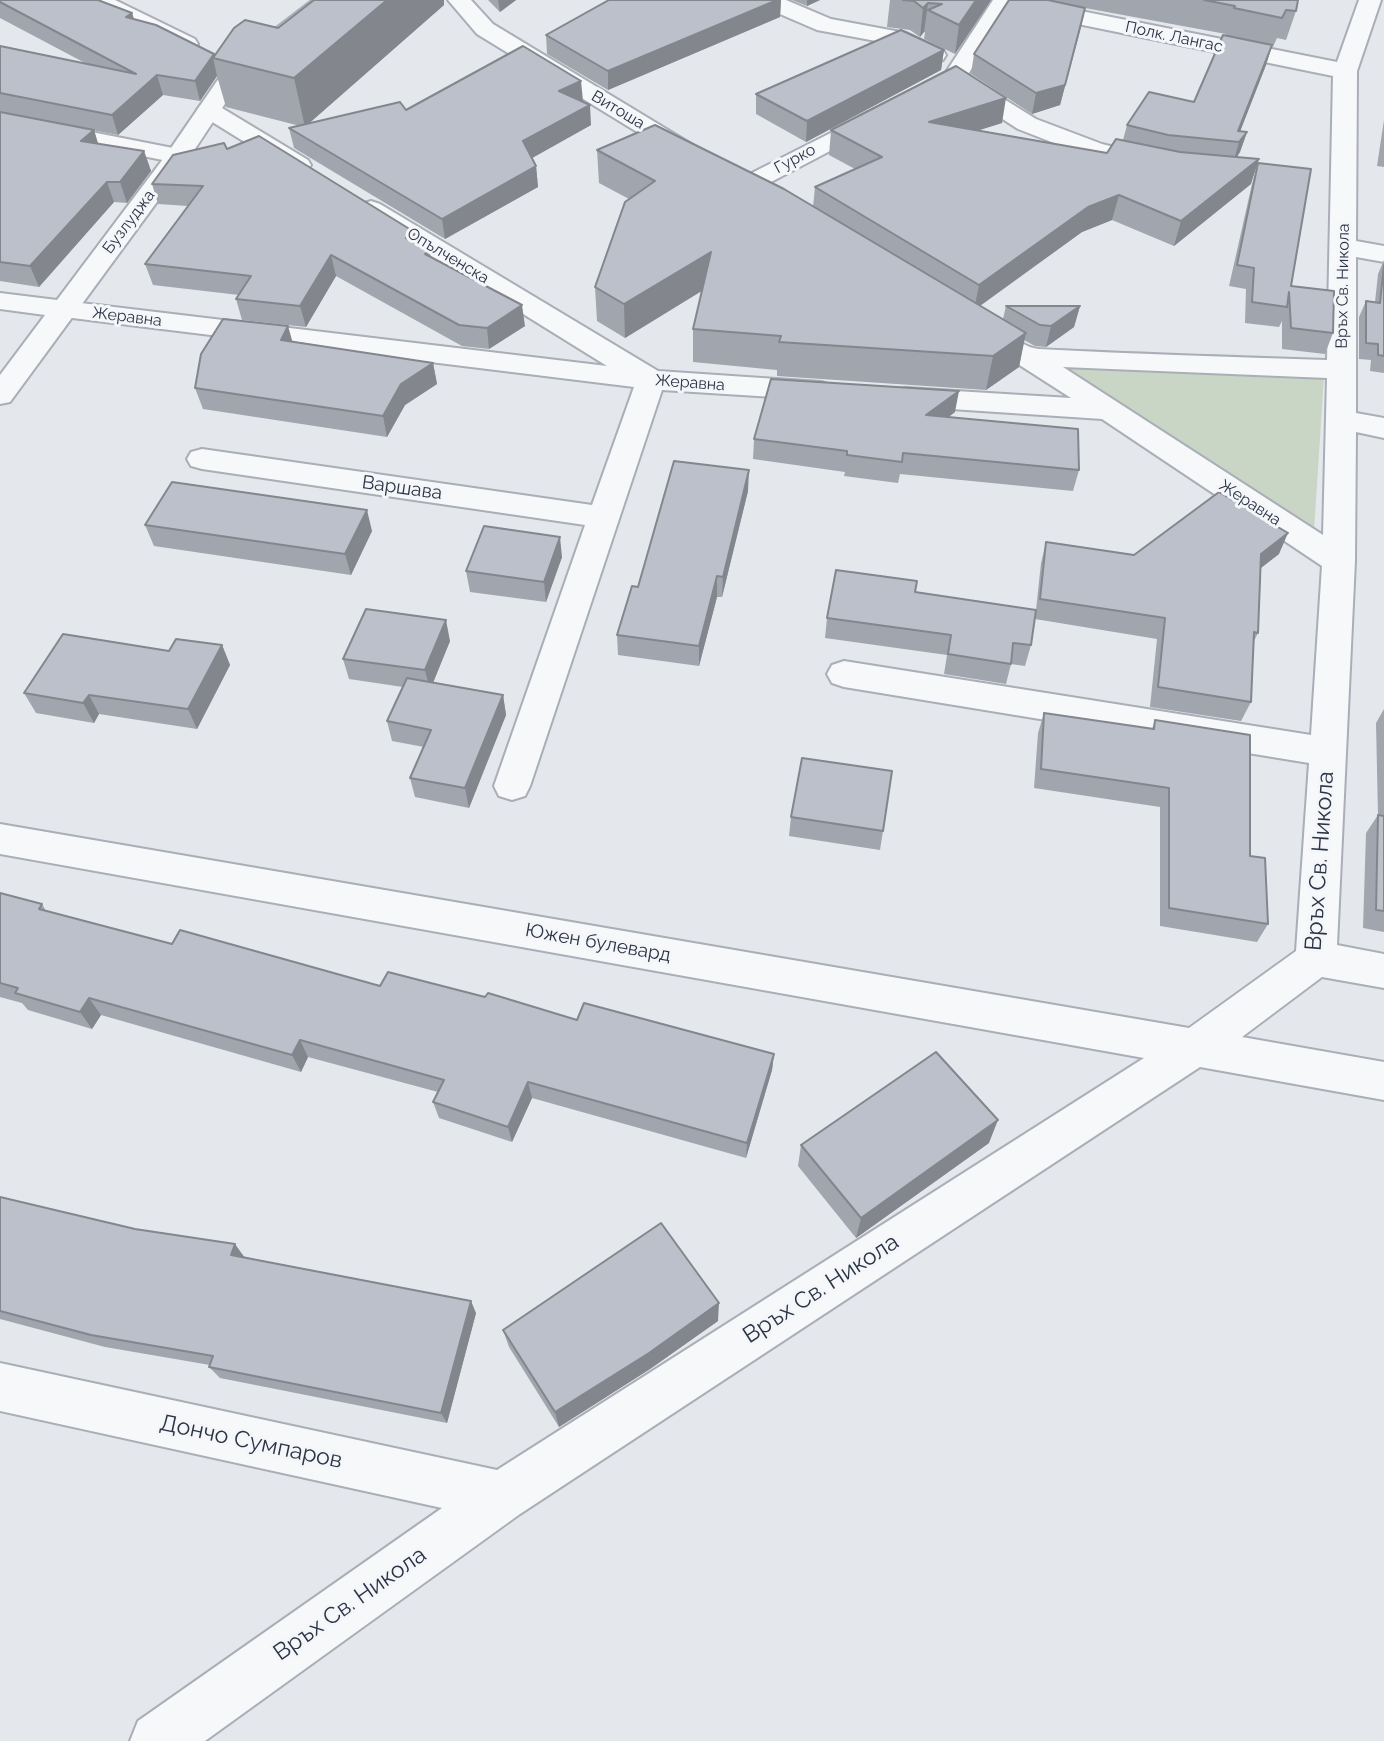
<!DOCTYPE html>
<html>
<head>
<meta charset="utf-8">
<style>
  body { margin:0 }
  canvas { display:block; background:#e4e7ec }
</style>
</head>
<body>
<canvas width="1384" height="1741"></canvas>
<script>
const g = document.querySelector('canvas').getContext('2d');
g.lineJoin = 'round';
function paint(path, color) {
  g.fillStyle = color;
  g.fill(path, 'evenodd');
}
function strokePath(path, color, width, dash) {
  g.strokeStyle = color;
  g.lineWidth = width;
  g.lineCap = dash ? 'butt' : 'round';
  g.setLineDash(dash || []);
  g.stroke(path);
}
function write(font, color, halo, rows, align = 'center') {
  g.font = font + ' Raleway,sans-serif';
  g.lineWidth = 6;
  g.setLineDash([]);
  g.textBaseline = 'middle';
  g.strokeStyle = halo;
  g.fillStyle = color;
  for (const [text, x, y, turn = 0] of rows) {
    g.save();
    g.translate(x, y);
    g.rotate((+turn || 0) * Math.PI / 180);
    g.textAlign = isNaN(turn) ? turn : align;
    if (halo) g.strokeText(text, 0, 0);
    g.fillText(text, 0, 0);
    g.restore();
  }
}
paint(new Path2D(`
  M1061,368L1324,377L1314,531Z`), '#c9d6c5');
const minor = new Path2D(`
  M87,0H115L195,39L198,44L195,49H179L90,5Z
  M448,0H471L493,24L701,150L704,155L701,160L692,162L683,160L477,34Z
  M756,0H786L831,19L906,33L943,50L946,55L943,60L935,62L892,44L817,30L759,5Z
  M993,0H1026L1337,62L1359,0H1381L1357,71L1356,241L1384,246V262L1356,257V413L1384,418V438L1356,432L1355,561L1337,945L1384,954V988L1322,977L1242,1037L1384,1062V1100L1200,1067L520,1514L205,1741H130L138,1721L442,1508L0,1411V1363L497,1470L1144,1058L0,854V824L1189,1028L1296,951L1309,763L844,687L832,683L827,674L832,665L844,661L1311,735L1322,566L1102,419L906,406L896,404L891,397L896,390L906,388L1071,398L968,332L964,326L968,320C998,313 1013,347 1039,349C1135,354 1231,357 1327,360L1333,76L1009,10L967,76L1036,119L1102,144L1159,158L1162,163L1159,168L1150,170L1085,155L1018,129L953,87L931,96L923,94L919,89L923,84L946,72ZM1063,367L1327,378L1323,535Z
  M209,103L217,105L308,160L311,165L308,170L299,172L290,170L201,115L197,110L201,105Z
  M878,109L887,111L890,116L887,121L752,192L743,195L734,192L730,187L734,182Z
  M0,114L178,149L187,151L190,156L187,161L178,163L0,128Z
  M371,201L380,204L658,371L821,382L831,385L836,391L831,397L821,400L662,390L530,786L525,796L512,800L499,796L494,786L585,525L202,469L191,466L187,459L191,452L202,449L592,505L634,387L64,317L54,315L50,309L54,303L64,301L607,366L362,214L358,209L362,204Z`);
const tertiary = new Path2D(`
  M313,0H338L244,75L187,161L10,402L0,404V375L45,315L0,309V293L57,300L169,151L228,65Z`);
strokePath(minor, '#a9aeb7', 4);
strokePath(tertiary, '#a9aeb7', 4);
paint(minor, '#f7f8fa');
paint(tertiary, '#f7f8fa');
paint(new Path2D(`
  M0,0L132,13L134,20L214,54V56L278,28L314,0H444V5L309,123L406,110L582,101L591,125L532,158L536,166L538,187L445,239L294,148L289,128L300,126L226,107L217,76L200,101L163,95L118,135L0,112V46L87,64L0,18Z
  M488,0H516L500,12Z
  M609,0H781L780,17L608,90L547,54L546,35Z
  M792,0H820L807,6Z
  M890,0H991L955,54L924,39L925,32H924L920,37L910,30L887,27Z
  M1009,0H1298L1296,11L1286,40L1277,38L1273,47L1272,46L1266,65L1240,131L1247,132L1240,152L1237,157L1251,184L1174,246L1112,220L1082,232L980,306L1003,319L1006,306H1080L1074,327L1046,347L1035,346L1024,340L1019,367L986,390L777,376V370L693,362V329L702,291L625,338L597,321L595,287L629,199L599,183L597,150L813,207L815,187L855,169L829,155L831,130L1002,123L978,130L1107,153L1123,140L1127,125L1194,102L1226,34L1085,8L1060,105L1032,114L971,74L974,54Z
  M944,50L941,70L806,142L756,114V94Z
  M0,112L94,130L98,144L144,151L151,171L127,203L114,202L39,287L0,281Z
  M1384,120V167L1377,166Z
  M227,149L430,251L431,258L525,326L489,349L462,346L336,276L306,327L242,320L236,299L239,295L153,285L145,264L188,206L158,204L152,184Z
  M1258,163L1291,286L1333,333L1325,354L1282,349V321L1279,327L1245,323L1246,289L1229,286L1252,184Z
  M1384,260V373L1370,371L1371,360L1359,359V317L1366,301L1375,302L1378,274Z
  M292,341L433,363L437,384L405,405L387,437L203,409L195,388Z
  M955,412L949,417L1079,470L1073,491L900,474L898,483L844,476L845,472L753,459L754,439Z
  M748,491L722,597H717L699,666L618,655L617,635L638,587Z
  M145,525L372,531L351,575L154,546Z
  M1046,542L1134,555L1279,554L1260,568L1258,633L1254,641L1251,702L1241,721L1150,707L1157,639L1035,619L1031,645L1025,666L1011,664L1006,684L944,674L947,655L825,638L827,618L915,592L1036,610L1041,563Z
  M562,557L546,602L470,592L466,571Z
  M450,641L433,683L503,695L506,715L469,808L415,797L410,778L424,747L392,741L387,721L403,687L349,679L343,659Z
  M222,645L230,665L197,729L99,714L94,723L36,713L24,693Z
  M1384,709V932L1363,928L1366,833L1378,815L1376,723Z
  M1044,713L1152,729L1155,720L1250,856L1268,924L1257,942L1160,926V807L1034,788L1038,733Z
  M791,817L883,831L880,850L789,836Z
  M0,893L42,904L46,911L172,944L380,986L774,1054L772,1070L746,1158L532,1098L512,1142L439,1118L433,1102L438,1092L308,1057L301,1072L101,1015L92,1029L28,1010L22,1003L0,997Z
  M989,1143L856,1238L798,1166L801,1145Z
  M0,1197L476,1313L447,1423L220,1378L209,1367L210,1365L105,1347L0,1319Z
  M718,1321L650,1369L559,1427L509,1347L503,1330Z`), '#a1a5ae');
paint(new Path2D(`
  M387,0H444V5L305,127L294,78Z
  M498,0H516L500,12Z
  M777,0H781L780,17L608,90V71Z
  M807,0H820L807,6Z
  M976,0H991L955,54L959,25Z
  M928,3L924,32L920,37L923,8Z
  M1085,8L1081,27L1060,105L1032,114L1036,93Z
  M132,13L138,32L126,17Z
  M1272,45L1266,65L1236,142L1238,131Z
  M944,50L941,70L806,142L807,121Z
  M214,54L215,59L213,58L217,76L200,101L195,81Z
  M157,75L163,95L118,135L112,115Z
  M581,81L583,101L559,91Z
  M1006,98L1002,123L926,147L929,122Z
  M590,105L591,125L525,162L523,141Z
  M94,130L100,150L81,141Z
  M1247,132L1240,152L1233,163L1239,142Z
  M144,151L151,171L127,203L120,182Z
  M1259,159L1251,184L1174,246L1181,221Z
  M536,166L538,187L445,239L442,219Z
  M107,182L114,202L39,287L30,266Z
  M1119,195L1112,220L1082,232L974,310L979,285L1088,207Z
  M416,233L420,253L406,238Z
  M711,252V285L625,338L624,304Z
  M331,255L336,276L306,327L300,306Z
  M522,305L525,326L489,349L487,328Z
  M1080,306L1074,327L1046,347L1051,326Z
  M288,326L294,347L281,340Z
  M1026,333L1019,367L986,390L993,356Z
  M433,363L437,384L405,405L387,437L383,416L401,384Z
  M959,391L955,412L922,436L926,415Z
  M749,470L748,491L722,597L723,577Z
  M367,510L372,531L351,575L345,554Z
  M1288,533L1279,554L1252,575L1261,554Z
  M560,537L562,557L546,602L544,582Z
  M717,576V597L699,666V646Z
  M446,620L450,641L430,690L425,670Z
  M222,645L230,665L197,729L188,709Z
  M89,695L99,714L94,723L83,703Z
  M503,695L506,715L469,808L465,788Z
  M89,998L101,1015L92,1029L80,1012Z
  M300,1040L308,1057L301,1072L292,1055Z
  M774,1054L772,1070L746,1158L747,1143Z
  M528,1082L532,1098L512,1142L508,1127Z
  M998,1120L989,1143L856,1238L861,1218Z
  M235,1244L245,1258L231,1255Z
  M471,1301L476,1313L447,1423L441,1413Z
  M719,1303L718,1321L650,1369L559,1427L555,1412Z`), '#83868d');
const building = new Path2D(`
  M0,0H98L132,13L126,17L156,25L214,54L195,81L157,75L112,115L0,93V46L136,74L0,2Z
  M314,0H387L294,78L213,58L234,28L245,20L278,28Z
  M609,0H777L608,71L546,35Z
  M903,0H976L959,25L928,10L942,4L928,3L923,8L914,1Z
  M1009,0H1048L1085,8L1065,85L1036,93L974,54Z
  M1204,0H1298L1296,11L1286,10L1282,18L1234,8L1235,6Z
  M901,30L944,50L807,121L756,94Z
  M1223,35L1272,45L1238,131L1247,132L1239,142L1168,135L1127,125L1149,92L1194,102Z
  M523,46L581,81L559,91L590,105L523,141L536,166L442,219L289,128L400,102L406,110Z
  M956,66L1006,98L929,122L1107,153L1116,139L1180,152L1259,159L1181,221L1119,195L1088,207L979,285L815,187L882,157L831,130Z
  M0,112L94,130L81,141L144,151L120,182H107L30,266L0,262Z
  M655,125L784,189L1026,333L993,356L779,342L781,336L693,329L711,252L624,304L595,287L625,202L655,181L597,150Z
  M259,136L416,233L406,238L430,251L425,254L522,305L487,328L459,325L331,255L300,306L236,299L251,276L145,264L203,186L152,184L173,155L224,143L227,149Z
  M1258,163L1311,169L1291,286L1334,291L1333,333L1291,328L1289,292L1287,307L1252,302L1254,268L1237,265Z
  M1384,265V356L1378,355V344L1366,343V301L1380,303Z
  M1006,306H1080L1051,326L1040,325Z
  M223,319L288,326L281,340L433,363L401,384L383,416L195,388L201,354Z
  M771,379L959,391L926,415L1078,429L1079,470L903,453L902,462L847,455V451L754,439Z
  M674,461L749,470L723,577L717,576L699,646L617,635L632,586L638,587Z
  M172,482L367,510L345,554L145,525Z
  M1219,492L1288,533L1261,554L1258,633L1254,632L1251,702L1158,687L1165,618L1040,599L1046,542L1134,555Z
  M484,526L560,537L544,582L466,571Z
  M836,570L917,581L915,592L1036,610L1031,645L1013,643L1011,664L948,654L951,635L827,618Z
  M366,609L446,620L425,670L343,659Z
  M63,634L169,651L176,639L222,645L188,709L89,695L83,703L24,693Z
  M407,678L503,695L465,788L410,778L431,730L387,721Z
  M1044,713L1154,729L1155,720L1250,735V856L1265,858L1268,924L1169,908V788L1041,769Z
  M802,758L892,771L883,831L791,817Z
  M1378,815L1384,816V911L1376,910Z
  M0,893L42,904L39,909L172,944L180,930L380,986L388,972L485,997L488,993L577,1020L584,1003L774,1054L747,1143L528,1082L508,1127L433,1102L444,1080L300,1040L292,1055L89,998L80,1012L15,993L18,988L0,983Z
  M936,1052L998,1120L861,1218L801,1145Z
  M0,1197L135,1229L235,1244L231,1255L471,1301L441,1413L209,1367L213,1356L91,1335L0,1311Z
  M661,1223L719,1303L649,1353L555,1412L503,1330Z`);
paint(building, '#bbc0ca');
strokePath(building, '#83868d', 2);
write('16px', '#2b3445', '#f4f6f9', [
  ["Полк. Лангас",1174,37,12],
  ["Витоша",618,110,31],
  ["Гурко",795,159,-28],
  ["Бузлуджа",129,222,-53],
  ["Опълченска",448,256,31],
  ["Връх Св. Никола",1343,286,-89],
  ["Жеравна",127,317,7],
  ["Жеравна",690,383,4],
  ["Жеравна",1250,503,33]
]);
write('19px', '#2b3445', '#f4f6f9', [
  ["Варшава",402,488,8],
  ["Южен булевард",598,943,10]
]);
write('23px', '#2b3445', '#f4f6f9', [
  ["Връх Св. Никола",1320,861,-86],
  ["Връх Св. Никола",821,1289,-33],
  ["Дончо Сумпаров",251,1442,12],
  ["Връх Св. Никола",350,1604,-35]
]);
</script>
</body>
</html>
